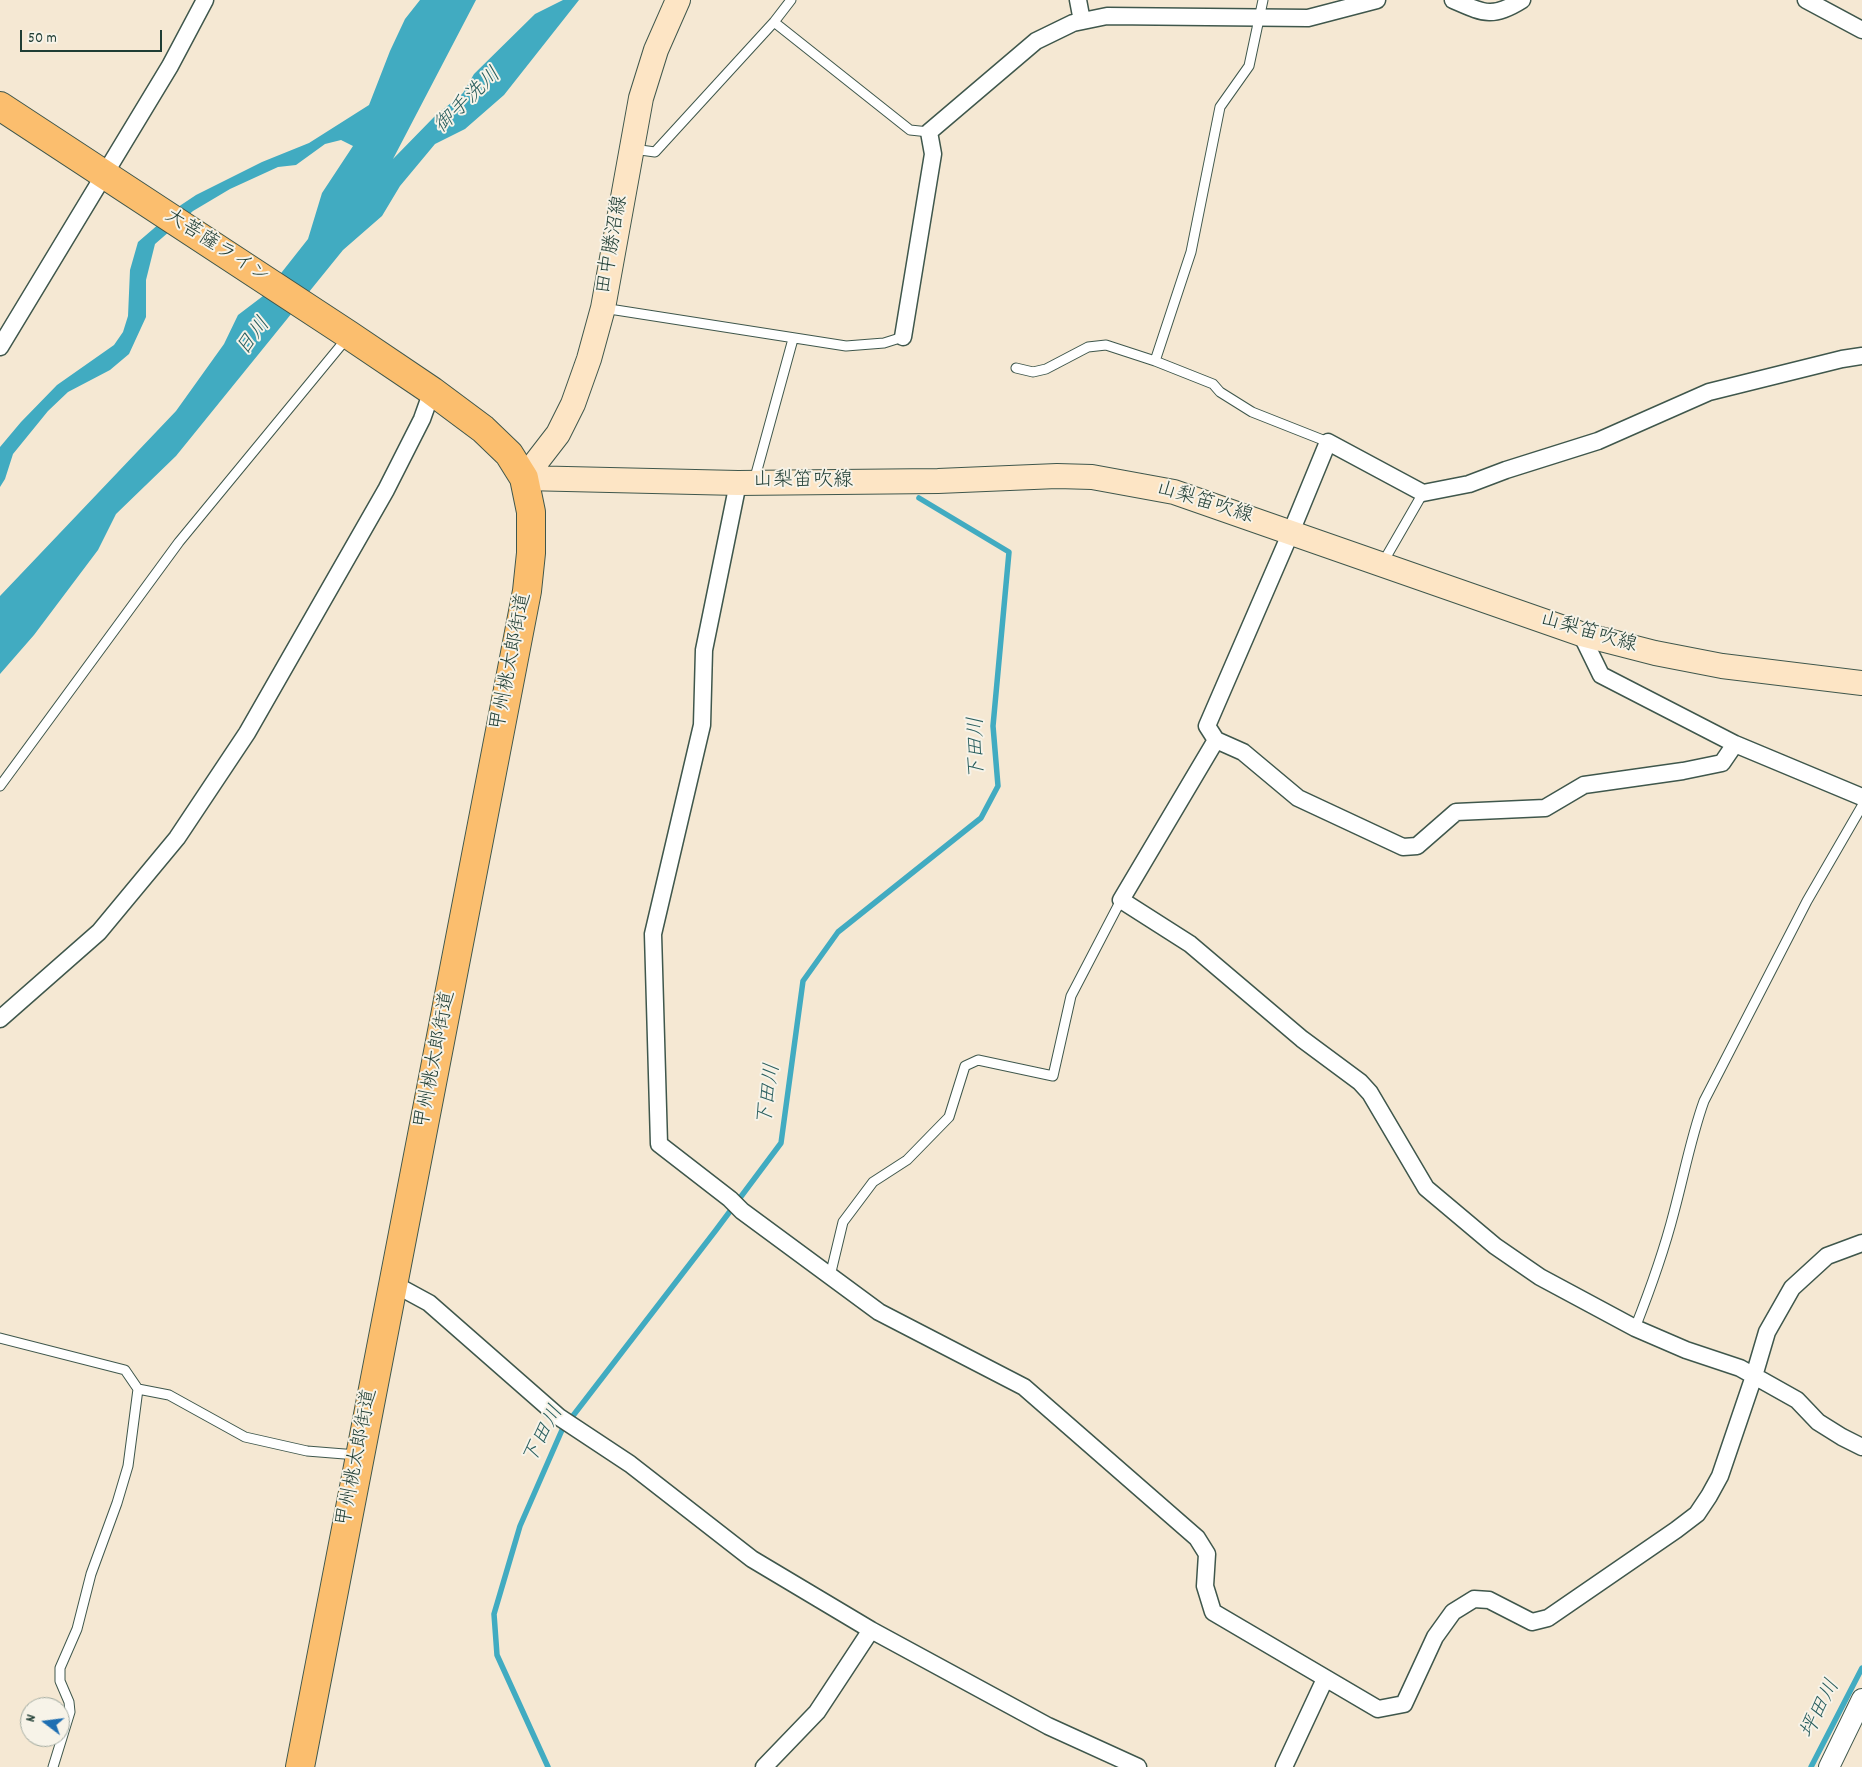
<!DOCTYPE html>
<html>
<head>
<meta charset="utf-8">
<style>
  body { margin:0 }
  #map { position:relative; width:1862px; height:1767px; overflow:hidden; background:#f5e8d3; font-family:Dekko,sans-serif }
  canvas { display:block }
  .north { position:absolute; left:20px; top:1697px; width:50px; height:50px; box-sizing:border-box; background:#f7f3e8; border:1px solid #a1aaa0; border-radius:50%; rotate:285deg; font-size:14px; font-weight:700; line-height:20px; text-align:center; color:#1f3d34 }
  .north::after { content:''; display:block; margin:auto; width:18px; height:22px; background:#1f6fb2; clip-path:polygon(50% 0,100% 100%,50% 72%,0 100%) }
  .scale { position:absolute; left:20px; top:30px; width:142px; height:22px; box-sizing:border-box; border:2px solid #1f3d34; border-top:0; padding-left:6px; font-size:15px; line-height:18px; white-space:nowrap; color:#1f3d34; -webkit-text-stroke:4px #f7f3e8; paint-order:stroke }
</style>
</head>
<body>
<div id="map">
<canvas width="1862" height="1767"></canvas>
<div class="north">N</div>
<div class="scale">50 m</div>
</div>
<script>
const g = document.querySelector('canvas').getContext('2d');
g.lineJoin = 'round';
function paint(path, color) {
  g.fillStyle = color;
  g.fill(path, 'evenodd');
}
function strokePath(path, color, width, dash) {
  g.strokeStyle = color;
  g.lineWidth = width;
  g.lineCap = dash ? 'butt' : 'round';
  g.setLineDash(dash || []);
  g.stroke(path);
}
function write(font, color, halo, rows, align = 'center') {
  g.font = font + ' Dekko,"Klee One",sans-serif';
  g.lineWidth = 4;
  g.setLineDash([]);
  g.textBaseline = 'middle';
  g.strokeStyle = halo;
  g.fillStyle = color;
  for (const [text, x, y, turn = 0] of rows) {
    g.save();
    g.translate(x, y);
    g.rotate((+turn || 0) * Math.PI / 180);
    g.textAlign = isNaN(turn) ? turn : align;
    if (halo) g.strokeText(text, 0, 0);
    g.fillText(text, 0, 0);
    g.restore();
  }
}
paint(new Path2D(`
  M420,0H476L393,159L434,117L463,93L474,74L535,14L563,0H579L504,95L465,129L435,144L400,186L382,216L343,250L176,456L116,514L98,550L34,635L0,674V596L176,411L224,344L238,315L263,296L308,239L322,193L353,146L341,140L325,144L296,165L278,167L230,189L193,211L155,244L146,280V317L129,354L110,370L68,392L48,411L13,454L5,479L0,487V447L21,422L57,385L114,345L123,332L128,316L130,270L138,242L181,205L196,195L262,162L309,143L369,105L390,51L405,19Z`), '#41abc1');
strokePath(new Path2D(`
  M548,1767L497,1655L494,1614L520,1526L562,1430L716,1230L781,1143L803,981L838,932L981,818L998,786L993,726L1009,552L919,498
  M1811,1767L1862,1668`), '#41abc1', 5.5);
const service = new Path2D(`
  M774,22L910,130L929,132
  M633,149L655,152L774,22L791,0
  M603,308L846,346L884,343L903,337
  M1155,361L1191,252L1220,107L1249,66L1263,0
  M1016,368L1033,372L1046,369L1088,347L1106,345L1155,361L1213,384L1220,392L1252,412L1328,442
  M754,481L793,339
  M1382,564L1423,493
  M0,786L179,542L347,338
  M830,1276L843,1222L873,1182L907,1160L949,1117L965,1066L978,1060L1053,1076L1071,996L1121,900
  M1635,1328C1650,1290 1664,1251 1674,1212C1684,1175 1691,1137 1704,1101L1807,901L1862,806
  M0,1338L125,1370L138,1389L169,1395L245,1437L307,1451L357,1455
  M53,1767L70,1712L69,1702L60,1681V1668L77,1629L91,1574L117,1503L128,1466L138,1389`);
const minor = new Path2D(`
  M1078,0L1082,21
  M1453,0C1483,13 1492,19 1522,0
  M1806,0L1862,30
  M903,337L933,154L929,132L1036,41L1073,23L1107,16L1308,18L1377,0
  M0,347L170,66L205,0
  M1862,356L1842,359L1709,392L1598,441L1506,470L1469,484L1423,493L1328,442L1291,532L1207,726L1216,740L1121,900L1190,944L1302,1039L1360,1082L1370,1093L1426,1188L1495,1246L1540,1277L1635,1328L1686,1350L1740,1368L1797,1400L1818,1422L1842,1437L1862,1447
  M738,483L704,650L702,725L653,934L659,1144L730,1199L742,1211L879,1312L1024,1387L1197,1538L1207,1554L1205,1586L1213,1612L1378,1709L1404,1704L1435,1637L1453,1612L1474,1599L1489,1600L1532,1622L1548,1618L1676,1530L1697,1514L1709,1496L1720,1476L1754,1376L1767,1332L1792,1288L1827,1256L1862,1243
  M1581,634L1601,675L1735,744L1862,797
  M1216,740L1243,752L1298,798L1403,847L1417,846L1456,812L1545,808L1584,785L1683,771L1722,763L1735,744
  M0,1019L99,932L177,838L247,733L386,490L422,419L432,391
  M394,1284L429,1303L559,1417L630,1464L752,1559L871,1630L1048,1726L1138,1767
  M764,1767L817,1712L871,1630
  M1284,1767L1325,1679`);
const tertiary = new Path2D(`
  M1829,1767L1862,1699`);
const secondary = new Path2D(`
  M524,478L738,483L938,481L1057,476L1092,477L1174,492L1581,634L1655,653L1722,666L1862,683
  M524,478L558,434L573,404L589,359L603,308L641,98L656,50L678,0`);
const trunk = new Path2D(`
  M0,106L349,335L432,391L483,429L509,454L524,478L531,512V553L527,591L300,1767`);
strokePath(service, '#3f574c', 11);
strokePath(minor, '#3f574c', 19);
strokePath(tertiary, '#3f574c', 22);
strokePath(secondary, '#3f574c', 26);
strokePath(trunk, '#3f574c', 30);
strokePath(service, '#fff', 9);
strokePath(minor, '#fff', 16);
strokePath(tertiary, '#fff', 20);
strokePath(secondary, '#fde5c5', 24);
strokePath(trunk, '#fbbe6e', 28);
write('20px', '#1f3d34', '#f7f3e8', [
  ["田中勝沼線",614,245,-80],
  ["大菩薩ライン",216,248,33],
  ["山梨笛吹線",803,482],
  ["山梨笛吹線",1204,504,17],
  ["山梨笛吹線",1588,634,16],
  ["甲州桃太郎街道",513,662,-79],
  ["甲州桃太郎街道",437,1060,-79],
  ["甲州桃太郎街道",359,1458,-79]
]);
write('italic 21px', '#295e5e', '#f7f3e8', [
  ["御手洗川",469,102,-44],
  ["日川",255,338,-53],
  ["下田川",979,748,-91],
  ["下田川",771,1095,-82],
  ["下田川",545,1436,-62],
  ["坪田川",1822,1710,-63]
]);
</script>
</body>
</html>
